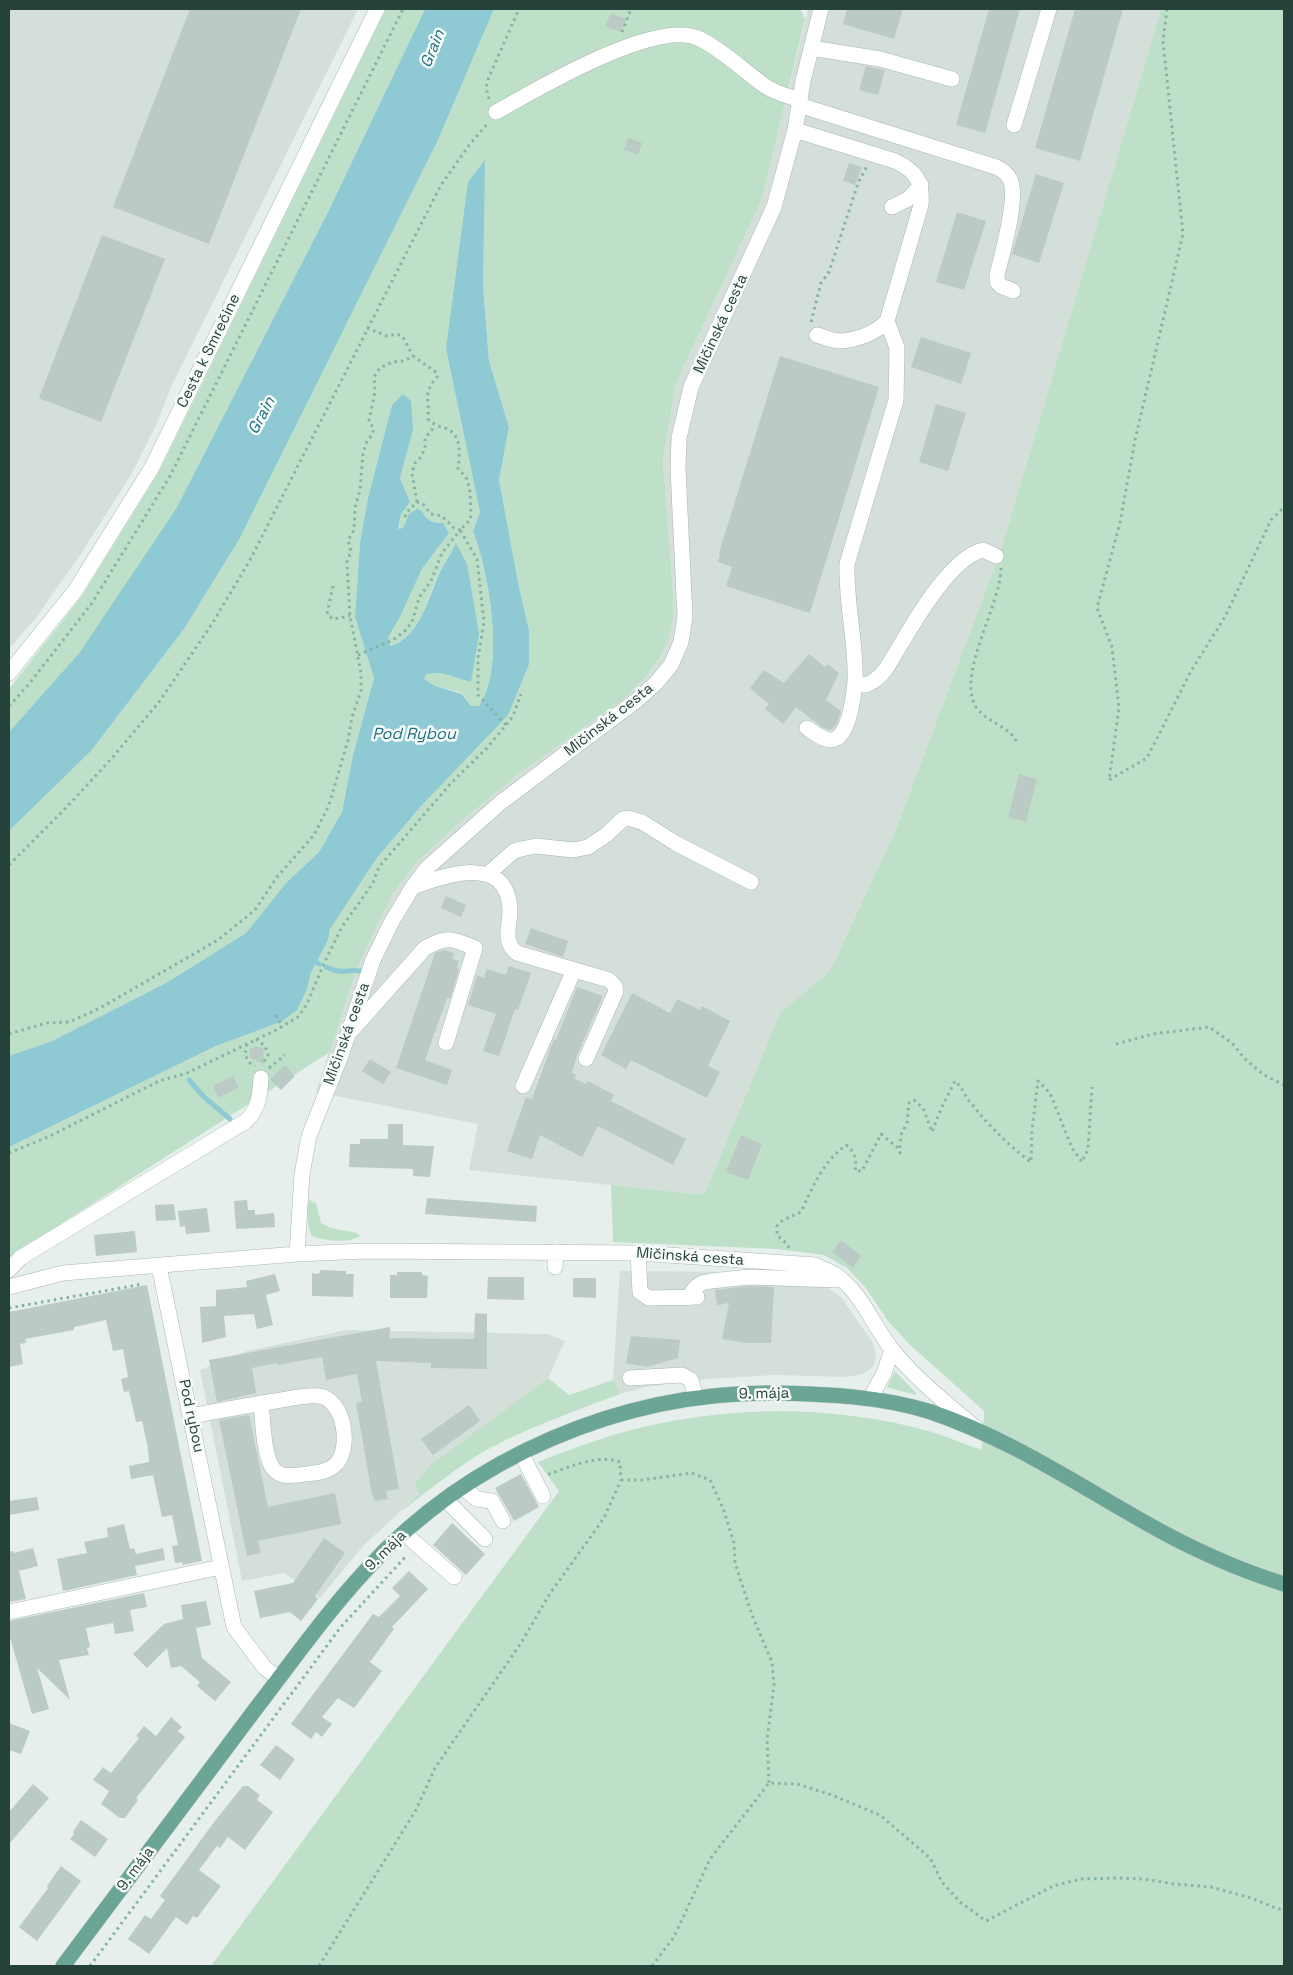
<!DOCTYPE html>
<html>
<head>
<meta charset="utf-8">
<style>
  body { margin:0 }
  #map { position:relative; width:1293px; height:1975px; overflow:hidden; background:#e6efeb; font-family:"Space Grotesk",sans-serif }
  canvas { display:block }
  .frame { position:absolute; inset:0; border:10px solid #24423a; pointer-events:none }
</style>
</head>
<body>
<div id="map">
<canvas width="1293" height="1975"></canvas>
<div class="frame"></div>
</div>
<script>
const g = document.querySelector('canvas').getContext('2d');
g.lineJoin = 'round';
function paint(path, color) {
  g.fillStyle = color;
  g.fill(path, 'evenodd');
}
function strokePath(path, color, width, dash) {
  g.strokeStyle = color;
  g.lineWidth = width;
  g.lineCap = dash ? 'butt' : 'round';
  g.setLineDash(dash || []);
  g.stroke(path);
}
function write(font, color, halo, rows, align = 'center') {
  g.font = font + ' "Space Grotesk",sans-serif';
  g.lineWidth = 5;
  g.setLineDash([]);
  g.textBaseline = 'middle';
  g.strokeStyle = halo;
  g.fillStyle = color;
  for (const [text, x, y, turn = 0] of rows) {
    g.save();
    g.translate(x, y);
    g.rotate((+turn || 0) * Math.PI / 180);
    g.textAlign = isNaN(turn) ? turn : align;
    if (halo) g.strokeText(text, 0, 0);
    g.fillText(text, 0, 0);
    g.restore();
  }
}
paint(new Path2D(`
  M9,9H358L171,387L157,423L132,473L79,557L35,619L9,649Z
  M808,9H1161L1001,550L896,829L830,971L780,1013L704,1195L469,1170L478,1124L316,1092L349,991L366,948L392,895L417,862L459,823L520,773L621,701L643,680L658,660L673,592L663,460L676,383L762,199Z
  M620,1271L741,1272L828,1288L841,1297L873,1343L876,1355L873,1367L863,1374L847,1377L775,1375L707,1379L646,1387L620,1394L613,1380Z
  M347,1330L547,1334L565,1341L548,1378L491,1421L419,1494L363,1546L320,1598L284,1573L242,1581L200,1370L247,1351Z`), '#d4dfda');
paint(new Path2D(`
  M386,9H425L328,212L177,507L80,652L9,732V689L82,596L160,470Z
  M494,9H800L805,19L762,199L676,383L663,460L673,592V617L668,640L658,660L643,680L621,701L520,773L459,823L417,862L392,895L366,948L349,991L330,1052L23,1248L9,1259V1147L216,1046L281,1022L307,989L311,974L328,940L330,929L377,858L422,805L529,630L519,587L499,480L509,427L489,361L483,286L484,161L446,349L480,512L473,531C489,572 506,668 479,706H471L462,693L435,686L423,679L426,674L441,673L471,682L456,544C451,553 445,562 440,571C427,597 421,637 390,646L387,637L399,619L422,569L449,533L443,523C432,523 427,521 422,511L409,514L403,528L398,530L401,514L410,502L400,478L413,430L403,395L392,405L368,498L360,542L355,617L374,678L353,755L342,812L319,852L286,883L246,933L166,983L52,1041L9,1056V831L91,751L184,629L240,538L438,140Z
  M1161,9H1284V1966H211L559,1491L538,1462C576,1447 617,1432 657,1424C748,1405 843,1407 932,1432C949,1437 965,1445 982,1450L984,1411L908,1343L888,1321L865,1287L847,1268L824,1255L777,1249L613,1242L611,1185L704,1195L780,1013L830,971L896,829L1001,550Z
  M309,1200L316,1203L321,1223L331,1228L357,1233L360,1236C347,1244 326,1241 312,1236C306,1224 307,1213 309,1200Z
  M895,1371L916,1393L915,1395L887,1387Z
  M548,1378L569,1395L613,1380L620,1394C577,1410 533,1426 492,1447C459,1465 428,1491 398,1514L419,1494L415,1483L432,1464Z`), '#bfe0c8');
paint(new Path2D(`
  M425,9H494L438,140L240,538L184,629L91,751L9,831V732L80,652L177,507L328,212Z
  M485,160L483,286L489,361L509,427L499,480L519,587L529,630V664L508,715L422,805L377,858L330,929L328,940L311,973L307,989L297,1010L281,1022L216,1046L9,1147V1056L52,1041L166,983L246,933L286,883L319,852L342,812L353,755L374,678L355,617L360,542L368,498L392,405L403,394L411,401L413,430L400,478L410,502L401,514L398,529L403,528L409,514L417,509L422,511C427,521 432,523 443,523L449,533L422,569L399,619L388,637L390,646C419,638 428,599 439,574C444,563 451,554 456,543L467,564L479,634L471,682L441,673L426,674L424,679L435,686L462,694L471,706H479C506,668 489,572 473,531L480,512L446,349L468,182Z`), '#8ec9d4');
strokePath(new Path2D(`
  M316,962L319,964
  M326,967C343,975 344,969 360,971
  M189,1080L204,1097L230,1119`), '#8ec9d4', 5);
paint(new Path2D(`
  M190,9H301L209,244L113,207Z
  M847,9H903L894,39L843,24Z
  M989,9H1020L985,133L956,125Z
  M1075,9H1123L1080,161L1035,148Z
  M611,13L626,19L621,32L605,26Z
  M866,66L885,70L878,95L859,90Z
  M628,138L642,143L638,155L624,150Z
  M849,163L862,167L855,185L843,181Z
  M1036,174L1064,183L1039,263L1012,254Z
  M957,212L986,221L964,290L936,282Z
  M102,235L165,259L101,422L39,398Z
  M921,337L971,353L961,384L911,367Z
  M780,356L879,387L810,613L726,586L732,567L718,562L720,554L719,553Z
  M936,404L966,413L948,471L919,462Z
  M809,654L825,667L828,664L839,673L826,700L841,711L837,723L831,730L823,728L796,707L783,724L765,709L769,704L750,688L764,670L784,683Z
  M1019,774L1037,779L1026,822L1008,817Z
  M446,896L466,905L461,917L441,908Z
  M531,928L568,941L563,957L525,944Z
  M444,950L454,953L452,959L459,961L457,968L459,969L450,999L447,998L425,1060L452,1070L447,1085L396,1068L435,953Z
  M509,966L531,973L518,1010L515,1009L499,1056L483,1051L496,1014L468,1005L477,975L484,978L487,969L506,975Z
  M577,987L603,996L577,1055L572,1073L576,1075L574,1078L586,1084L588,1081L614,1095L611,1101L686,1139L673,1165L598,1126L582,1157L540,1135L532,1159L507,1151L526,1097L532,1099L552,1044L554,1039L556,1040Z
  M632,993L670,1013L677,999L700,1010L702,1006L730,1021L708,1066L720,1072L707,1098L631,1060L626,1069L601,1055Z
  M256,1046L263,1048L264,1064L250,1058L249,1050Z
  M370,1059L391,1072L383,1084L362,1071Z
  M285,1065L295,1076L281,1090L270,1079Z
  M233,1076L239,1087L218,1098L213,1086Z
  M388,1124H403V1145L434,1146L430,1177L413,1176V1169L349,1167L350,1144H360V1139H388Z
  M741,1135L762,1144L748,1180L726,1172Z
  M427,1198L537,1206L536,1222L425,1214Z
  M247,1200L248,1210H255V1215L274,1213L275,1227L236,1229L234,1201Z
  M174,1204L176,1220L156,1221L155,1205Z
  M207,1208L210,1232L186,1234L185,1226L180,1227L178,1211Z
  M135,1231L137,1252L96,1256L94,1235Z
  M841,1240L861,1256L853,1268L832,1252Z
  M320,1270L346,1271V1274H354L353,1297L312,1296V1273L319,1274Z
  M397,1272H422V1275L428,1276L427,1298H390V1275H397Z
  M275,1274L280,1291L266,1295L273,1325L257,1329L254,1314L224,1316L226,1337L202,1343L200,1307L216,1306V1290L247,1287L246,1281Z
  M488,1277H524V1300L487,1299Z
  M573,1278H596V1298L573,1297Z
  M147,1285L202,1561L182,1565L183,1562L175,1563L172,1546L178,1545L172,1515L162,1517L153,1475L131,1479L129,1466L149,1462L148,1448L142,1421L136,1422L129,1391L124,1392L121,1379L128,1377L123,1349L113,1351L106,1320L74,1327V1330L25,1339L26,1343L20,1344L23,1364L9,1367V1312Z
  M749,1286L774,1287L771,1343H746L722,1339L729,1303L717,1305L715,1290Z
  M475,1313L487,1314V1369L431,1368V1363L376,1361L399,1489L386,1491L388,1499L375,1501L372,1494L356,1403L362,1402L357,1374L326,1380L322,1357L277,1365V1363L252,1368L256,1393L217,1402L209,1360L390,1327L389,1338L474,1339Z
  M631,1336L680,1340L678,1358L647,1367L626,1363Z
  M469,1405L480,1421L433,1455L421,1439Z
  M249,1415L268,1507L335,1493L341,1524L258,1541L261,1553L247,1556L219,1420Z
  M521,1474L539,1507L514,1521L495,1488Z
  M37,1497L39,1510L9,1515V1501Z
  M452,1523L485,1554L466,1575L433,1545Z
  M124,1524L130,1549L134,1548L136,1554L163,1548L165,1560L135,1566L137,1575L63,1591L57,1559L87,1553L84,1542L108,1537L107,1528Z
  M324,1538L345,1553L315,1596L318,1599L301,1621L290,1612L260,1618L254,1591L293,1583Z
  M33,1548L38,1566L19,1571L26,1599L9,1602V1551H13L14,1553Z
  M409,1571L428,1589L392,1627L394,1629L370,1662L382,1671L354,1708L338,1698L322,1717L332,1724L322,1737L316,1732L311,1739L291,1724L373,1614L379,1617L400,1596L392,1588Z
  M144,1593L147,1607L130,1610L134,1631L115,1634L113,1623L86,1628L90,1647L87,1648L89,1655L59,1660L70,1700L37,1668L49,1709L32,1714L9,1634V1621Z
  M206,1601L211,1625L196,1628L202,1658L231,1682L215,1701L197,1686L200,1682L181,1666L171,1668L167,1648L147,1668L133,1654L164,1624L183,1619L181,1605Z
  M171,1717L182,1727L178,1731L185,1737L136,1798L138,1800L125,1818H120L101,1804L109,1791L93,1780L103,1767L111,1773L139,1738L136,1736L144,1726L156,1736Z
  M9,1723L30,1731L21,1754L9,1750Z
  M276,1745L295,1759L280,1780L260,1765Z
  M33,1784L49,1798L9,1844V1812Z
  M243,1786H248L260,1795L257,1800L273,1812L245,1850L228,1837L220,1848L217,1846L199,1870L221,1886L197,1918L193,1916L187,1925L176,1917L149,1954L128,1939L145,1915L151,1919L165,1900L160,1896L214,1822Z
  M81,1820L108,1839L95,1857L70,1839L74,1834L73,1832Z
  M61,1866L81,1881L37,1941L19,1927L48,1888L47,1886Z`), '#bbcac4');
const minor = new Path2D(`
  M811,48L880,59L952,79
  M799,105L996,167C1002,170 1007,173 1010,179C1019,197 1002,254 997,275V282L1001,286L1013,291
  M496,112C536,90 657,17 700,39C724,51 743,70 765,86C775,93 788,96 800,100
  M1014,125L1049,9
  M795,130L895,161C916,171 923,181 921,205L887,321C876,333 857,340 840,341C833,341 824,337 817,335
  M892,207L908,199L921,185
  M9,673L75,591L151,469L377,9
  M855,684C860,685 865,686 870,683C885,676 892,658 901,644C917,617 952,557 983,550L996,556
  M807,728C815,733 826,743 835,739C851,733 856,683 855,668C854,633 846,599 847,564L896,400L897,348L887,321
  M488,874L514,851L521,849L536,846L573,850L588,847L606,835L623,819L628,818L642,822L677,844L751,882
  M413,887C445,875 508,853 510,910C510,926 502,942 517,953L609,980L615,986L616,991L586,1059
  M352,1030L425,948C448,935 453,939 475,948L446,1043
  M523,1086L574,970
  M638,1253L640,1292L649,1298L697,1297
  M297,1254L302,1174L309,1136L340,1058L373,960L391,923L412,888L427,868L500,803L637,700L656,683L671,665L681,642L685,617L678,469L679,438L691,387L774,207L795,130L803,81L821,9
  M159,1266L234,1627L264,1667L279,1679
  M555,1267L556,1252
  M9,1270L20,1258L246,1121C259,1108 260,1096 261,1078
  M9,1287L63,1273L297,1254L365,1251L638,1253L815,1265C822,1269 830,1271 836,1275C864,1295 873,1327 894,1352C918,1381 947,1404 976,1428
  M688,1298L696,1287L702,1283L711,1281L749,1277L837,1280
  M630,1378L682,1375L691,1380L696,1398
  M870,1399L884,1373L892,1350
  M191,1416C221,1410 251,1405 281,1400C293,1398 306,1395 319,1396C345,1399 352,1450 335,1465C326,1474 310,1473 299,1475C288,1476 279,1477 272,1467C263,1451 263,1421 261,1403
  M521,1453L543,1496
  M463,1488L477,1499L492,1501L503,1521
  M446,1500L485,1539
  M404,1533L454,1577
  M9,1612L221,1567`);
const major = new Path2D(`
  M63,1966C127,1881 190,1796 254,1711C291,1663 326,1613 367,1569C469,1457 622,1392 773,1393C826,1394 880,1396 931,1412C1008,1438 1075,1483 1146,1523C1190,1548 1236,1569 1284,1584`);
strokePath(minor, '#a8b8b2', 16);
strokePath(major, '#c2cac8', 16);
strokePath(new Path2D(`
  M1167,9L1163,41L1183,234L1135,440L1120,523L1097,608L1112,647L1119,708L1109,780L1147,758L1191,671L1225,617L1271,520L1284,507
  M622,32L631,9
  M489,99L486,87L489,77L519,9
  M811,322L821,283L829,272L858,183L867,166
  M367,328L387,336L397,334L403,337L413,356
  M417,502L412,473L415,463L421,457L425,448V438L435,426
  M1001,568C1001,605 956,674 976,707C987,723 1008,725 1017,742
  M333,586L327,614L333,619L350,616
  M358,655L393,640L406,630L412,622L419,598L431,581L442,553L460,530L454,528L442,516L431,514L423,504L417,502L406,513L404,521
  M9,706L29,684L92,603L170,476L403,9
  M9,865L64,810L112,758L159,702L212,624L250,560L441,185L470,144L488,123
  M276,1015L282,1026
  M9,1034L46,1023L69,1022L100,1008L218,940L255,910L277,877L314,835L329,805L348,740L352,717L361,691V673L350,616L347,562L351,551L348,540L354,530L355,508L360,490L363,453L367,441L372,435L374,429L369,421L375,392L374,377L380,368L392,362L404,361L413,356L437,373V377C422,394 430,399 428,419C434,425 438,426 445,428C462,434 460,454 458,468L467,479L470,492L471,515L470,520L460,530L477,559L484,622L478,658V695L506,725
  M256,1039L265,1046L268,1055L263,1063
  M247,1044L245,1055L250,1063L255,1066
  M1116,1044L1153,1034L1209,1027L1232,1043L1245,1059L1264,1075L1284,1085
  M269,1068L285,1055
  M9,1153L50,1136L159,1081L187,1073L276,1030L298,1017L307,1004L325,961L342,927L373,883L379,867L452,782L486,749L506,725L513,716L521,694
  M789,1248L787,1244L777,1235V1226L783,1220L801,1212C813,1186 823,1162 846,1145C855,1152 857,1159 855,1171H862L881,1134L897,1147L900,1153L901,1135L907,1123L909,1103L914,1100L923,1108L932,1132L941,1109L955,1081C963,1088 964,1096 971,1103C989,1126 1008,1145 1031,1162L1032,1130L1038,1081L1050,1093L1072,1148L1082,1162L1088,1149L1092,1087
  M9,1308L143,1284
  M621,1480H642L692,1473L710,1480L723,1508L734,1543L735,1563L752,1615L772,1662L774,1685L767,1740L769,1783
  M90,1966L340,1628L407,1555
  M319,1966L416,1810L435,1768L521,1643L549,1595L604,1518L621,1480L620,1462C597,1454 569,1467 547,1475
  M652,1966L674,1937L710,1859L769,1783L797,1784L832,1795L880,1815L930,1858L942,1882L960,1902L986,1921L1053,1886L1081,1879L1117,1878L1144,1879L1174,1884L1211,1887L1251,1898L1278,1909H1284`), '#86b3a5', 3, [2.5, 4]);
strokePath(minor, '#fff', 15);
strokePath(major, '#6aa596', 15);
write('15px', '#24423a', '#f7fbf9', [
  ["Mičinská cesta",721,324,-65],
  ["Cesta k Smrečine",209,351,-64],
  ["Mičinská cesta",609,720,-38],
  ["Mičinská cesta",347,1034,-70],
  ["Mičinská cesta",690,1257,4],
  ["9. mája",764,1394,-1],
  ["Pod rybou",191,1416,78],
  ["9. mája",386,1551,-44],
  ["9. mája",136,1869,-53]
]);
write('italic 16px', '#1c6f80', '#f7fbf9', [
  ["Grain",433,49,-68],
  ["Grain",262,416,-62],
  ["Pod Rybou",414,735]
]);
</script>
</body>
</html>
